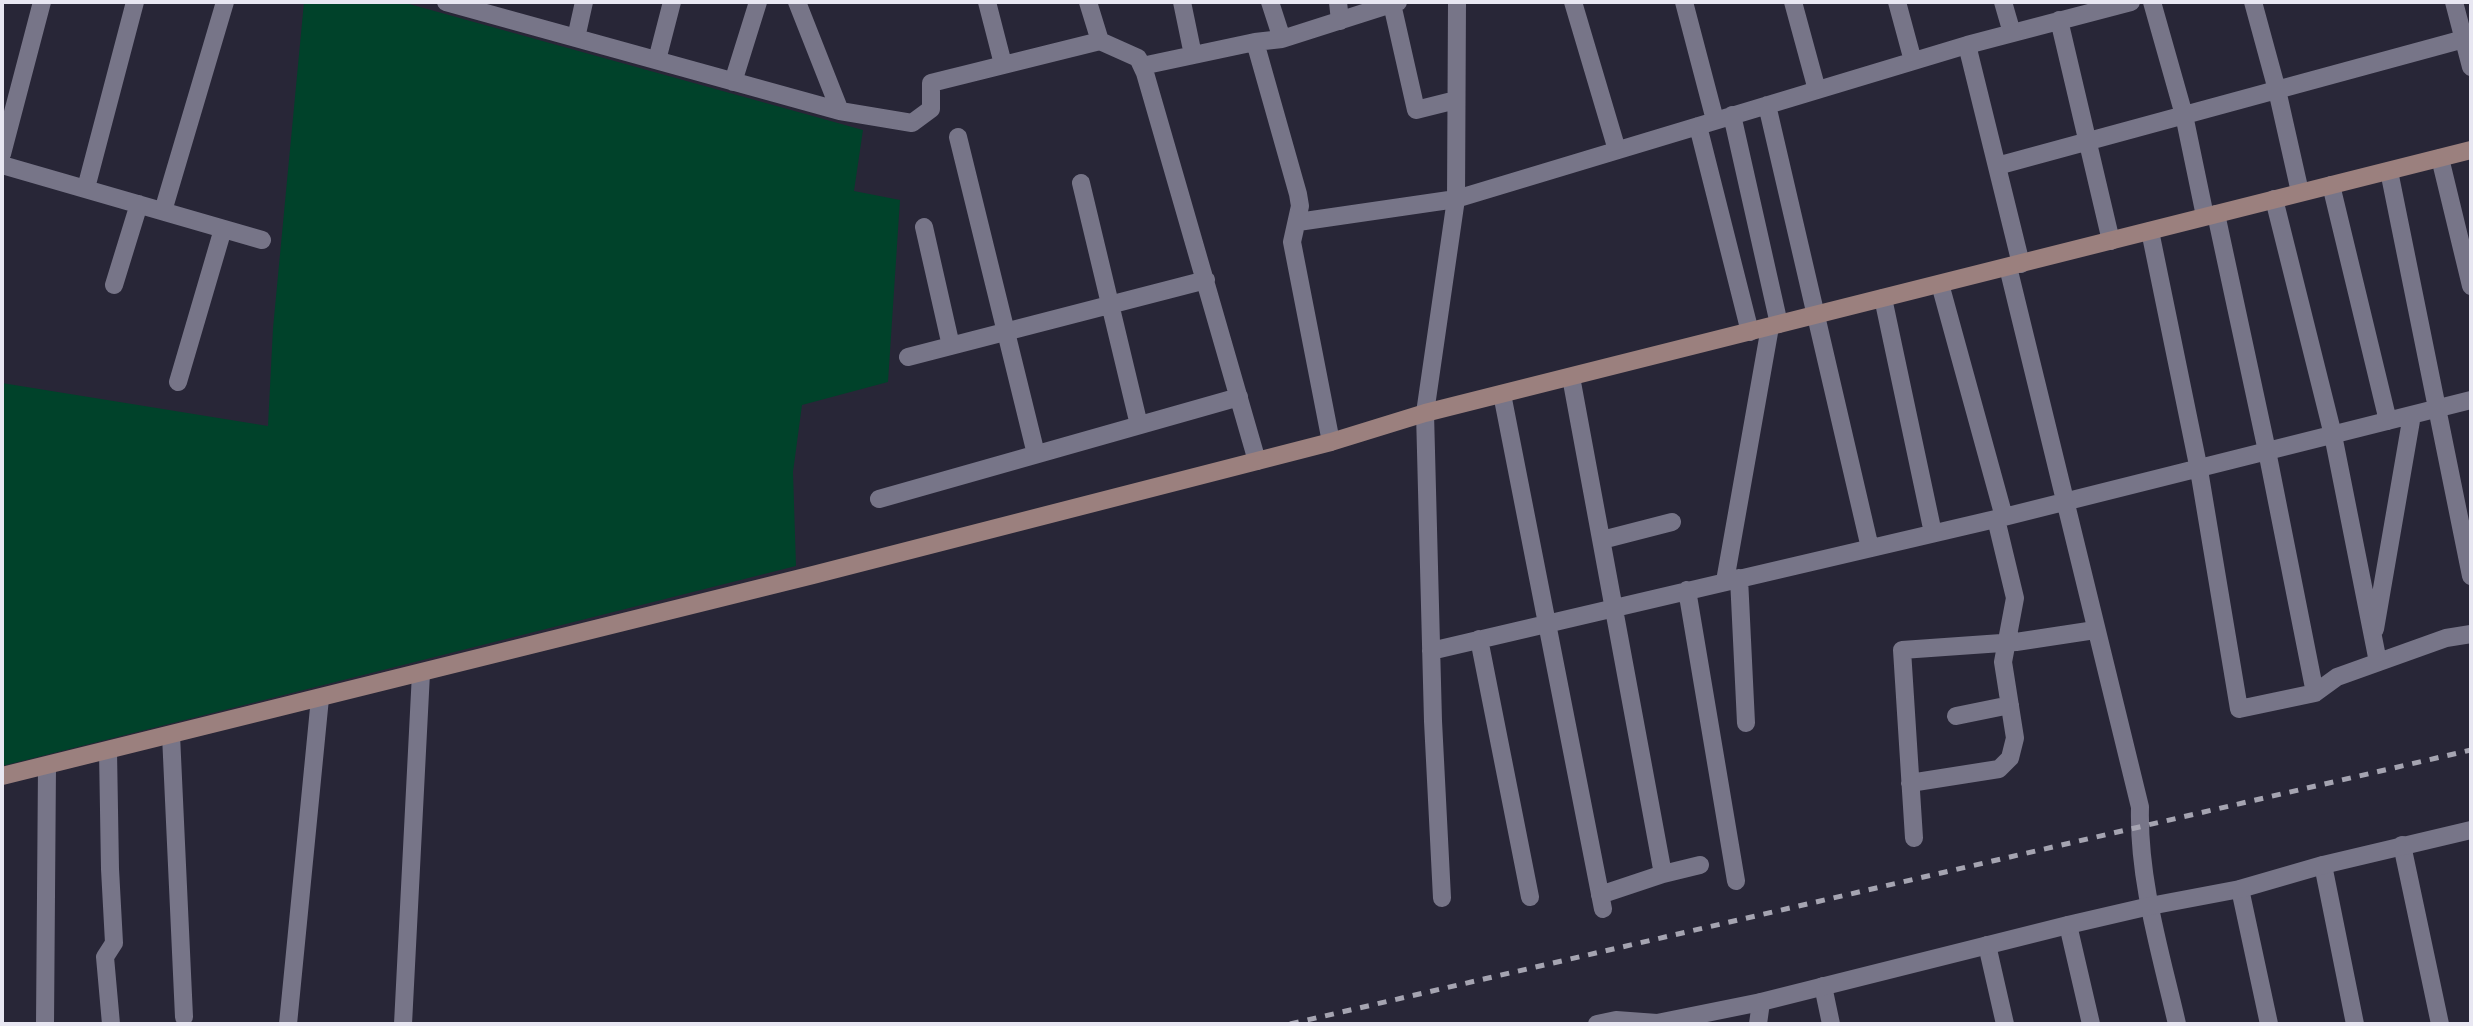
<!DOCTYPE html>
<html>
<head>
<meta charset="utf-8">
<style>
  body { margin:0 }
  #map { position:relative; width:2473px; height:1026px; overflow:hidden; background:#282637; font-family:Literata,serif }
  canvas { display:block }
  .frame { position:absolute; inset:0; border:4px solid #e8e7f2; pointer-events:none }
</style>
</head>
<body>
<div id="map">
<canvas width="2473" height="1026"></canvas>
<div class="frame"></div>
</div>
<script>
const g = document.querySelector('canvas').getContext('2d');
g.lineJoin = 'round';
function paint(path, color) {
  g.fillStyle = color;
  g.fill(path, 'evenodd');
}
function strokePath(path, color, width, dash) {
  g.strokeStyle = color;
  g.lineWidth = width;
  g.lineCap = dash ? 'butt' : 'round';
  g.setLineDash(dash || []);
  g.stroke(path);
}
paint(new Path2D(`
  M304,2H402L863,130L854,191L900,200L888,382L802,405L793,472L796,566L2,766V383L268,426L273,328Z`), '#00422a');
strokePath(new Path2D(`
  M446,2L840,111L912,123L931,109V83L1100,41L1138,58L1145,73L1257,461
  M797,2L840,111
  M987,2L1003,64
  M1088,2L1100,41
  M1182,2L1193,55
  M1270,2L1282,39
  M1338,2L1340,21
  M1573,2L1617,150
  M1684,2L1715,120
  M1793,2L1817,90
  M1897,2L1913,61
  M2003,2L2012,33
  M2152,2L2184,115L2205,216
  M2253,2L2277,90L2300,192
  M2454,2L2471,67
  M1392,4L1416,110L1456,100
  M2059,20L2111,241
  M576,38L584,2
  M1255,42L1298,194L1300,206L1292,242L1331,442
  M1967,45L2021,264
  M657,60L672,2
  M1142,66L1255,42L1282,39L1398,2
  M733,82L758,2
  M1767,105L1870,548
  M1732,115L1779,324
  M1698,126L1750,332
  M958,137L1036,454
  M2,154L42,2
  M2440,158L2471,286
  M2,165L262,240
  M1997,166L2464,39
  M2389,171L2471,576
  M1081,183L1139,425
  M2331,185L2388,421
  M86,188L135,2
  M2274,199L2333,435L2378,662
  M163,211L225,2
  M2216,214L2267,451L2315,693
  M1298,222L1456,199L1967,45L2131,2
  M924,227L951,346
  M2150,231L2199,470L2239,709L2315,693L2337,677L2446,638L2471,634
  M2008,267L2140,807C2138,880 2161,954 2177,1024
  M1940,284L2004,517
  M114,285L139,204
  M1883,298L1933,533
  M908,357L1206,280
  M1571,377L1663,874
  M178,382L223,229
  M1502,394L1603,909
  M879,499L1239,397
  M1602,540L1672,522
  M1739,578L1746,723
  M1725,581L1770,327
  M1687,590L1736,881
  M2375,629L2412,415
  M1479,639L1530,897
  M1431,651L2004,517L2471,400
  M1956,716L2010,705
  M171,735L184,1017
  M108,751L110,869L114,943L105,957L111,1024
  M1910,783L1999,769L2010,758L2015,738L2003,662L2015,598L1996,519
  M1914,838L1902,650L2016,642L2095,630
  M2402,845L2440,1024
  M2323,865L2355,1024
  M2240,889L2269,1024
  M1600,895L1663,874L1700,865
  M1442,898L1433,721L1425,413L1456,199L1457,2
  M2068,925L2091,1024
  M1987,945L2005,1024
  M1823,986L1831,1024
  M45,1024L47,766
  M288,1024L320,698
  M1758,1024L1761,1002`), '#777588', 18);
strokePath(new Path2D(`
  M403,1024L421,673
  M1597,1024L1616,1020L1657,1023L1761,1002L2068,925L2150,906L2240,889L2323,865L2471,830`), '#777588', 18);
strokePath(new Path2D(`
  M2,776L813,575L1331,442L1425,413L2471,150`), '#9b807e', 18);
strokePath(new Path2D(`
  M1290,1024L2471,750`), '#a5a4b1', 5, [9, 9]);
</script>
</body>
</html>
